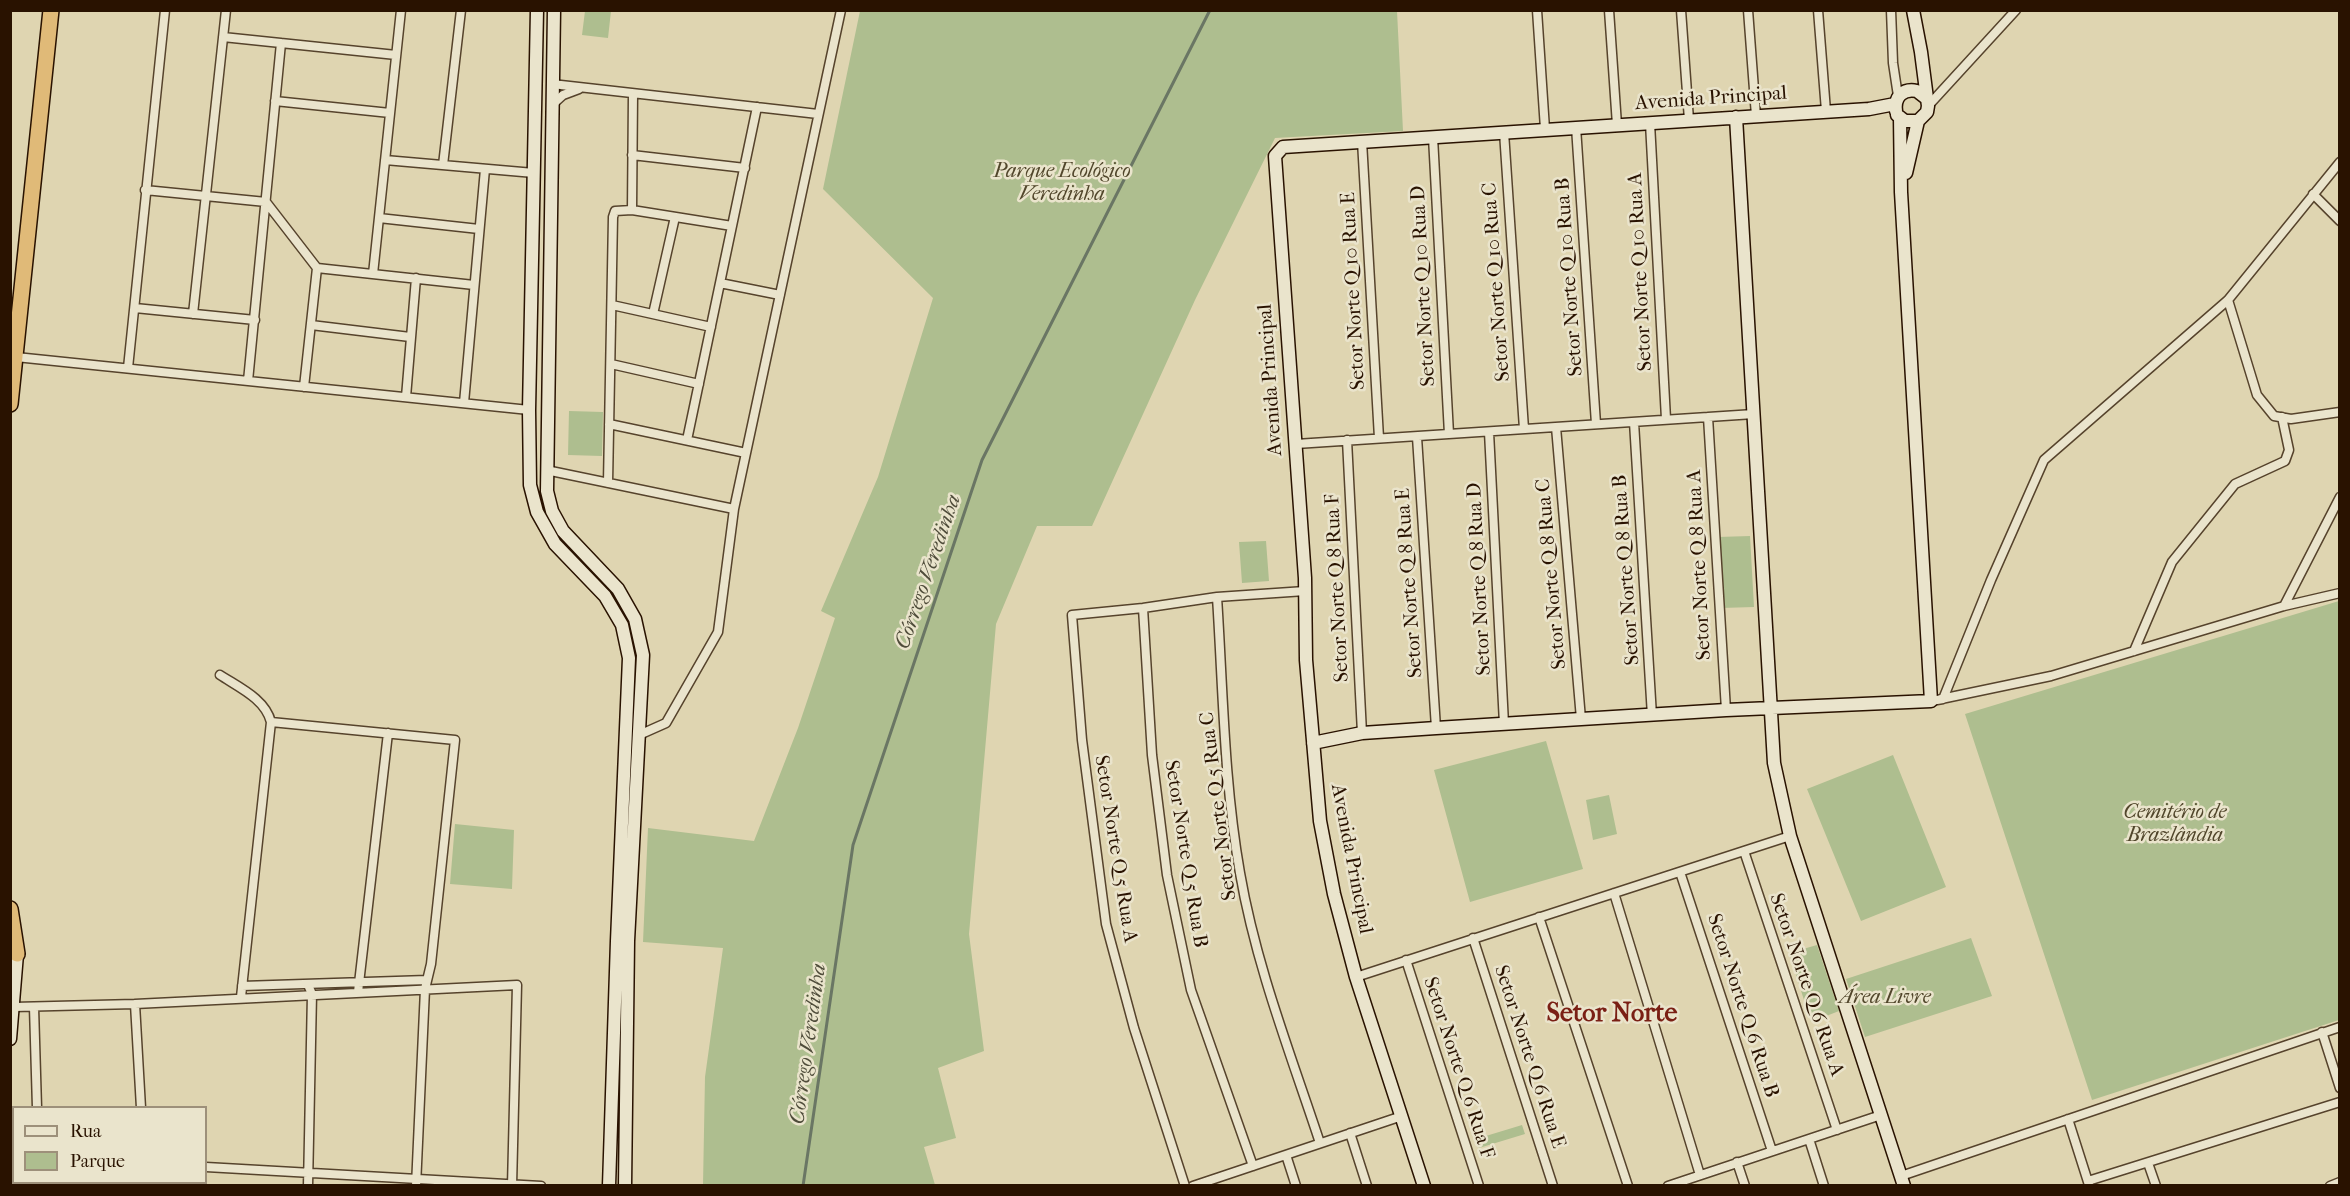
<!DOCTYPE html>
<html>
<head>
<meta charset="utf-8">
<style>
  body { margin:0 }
  #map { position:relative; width:2350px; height:1196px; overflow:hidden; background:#dfd5b1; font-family:"IM FELL French Canon",serif }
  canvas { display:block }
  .frame { position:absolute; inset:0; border:12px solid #291200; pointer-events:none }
  .legend { position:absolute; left:12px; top:1106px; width:195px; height:78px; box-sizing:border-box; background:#eae4cc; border:2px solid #9d907a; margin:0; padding:8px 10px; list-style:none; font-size:18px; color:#291200 }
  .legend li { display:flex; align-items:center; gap:12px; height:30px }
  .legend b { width:30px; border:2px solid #9d907a }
</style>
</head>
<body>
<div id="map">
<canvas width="2350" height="1196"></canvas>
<div class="frame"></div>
<ul class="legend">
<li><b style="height:8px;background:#eae4cc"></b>Rua</li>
<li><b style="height:16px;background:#aebe8f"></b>Parque</li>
</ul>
</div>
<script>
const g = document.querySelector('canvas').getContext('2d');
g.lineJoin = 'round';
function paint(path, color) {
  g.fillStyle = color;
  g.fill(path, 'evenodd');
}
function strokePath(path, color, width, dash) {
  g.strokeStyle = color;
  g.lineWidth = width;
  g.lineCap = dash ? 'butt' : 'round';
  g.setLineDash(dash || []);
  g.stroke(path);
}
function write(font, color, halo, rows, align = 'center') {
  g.font = font + ' "IM FELL French Canon",serif';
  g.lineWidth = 5;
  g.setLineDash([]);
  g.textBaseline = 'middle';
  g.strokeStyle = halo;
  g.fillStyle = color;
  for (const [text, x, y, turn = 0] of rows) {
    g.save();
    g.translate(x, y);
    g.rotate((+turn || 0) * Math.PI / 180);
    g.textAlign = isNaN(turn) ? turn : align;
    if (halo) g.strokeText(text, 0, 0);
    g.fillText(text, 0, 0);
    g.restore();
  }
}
paint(new Path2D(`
  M585,11H611L608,38L582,35Z
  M860,11H1397L1403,131L1275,138L1195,300L1092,526H1037L996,624L969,934L984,1051L938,1068L956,1138L924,1147L935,1185H703L705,1077L723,948L643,942L648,828L754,841L798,728L835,618L821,611L878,477L933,298L823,189Z
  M569,411L603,412L602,456L568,455Z
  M1750,536L1754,607L1721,608L1718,537Z
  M1266,541L1269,581L1242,583L1239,542Z
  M2339,601V1020L2092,1100L1965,714Z
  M1546,741L1583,869L1470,902L1434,770Z
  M1893,755L1946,887L1861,921L1807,789Z
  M1609,795L1617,834L1593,840L1586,800Z
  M455,824L514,830L512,889L450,884Z
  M1971,938L1992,996L1865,1037L1846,979Z
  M1817,945L1839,1011L1811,1022L1789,953Z
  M1522,1125L1525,1134L1479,1148L1476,1139Z`), '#aebe8f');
strokePath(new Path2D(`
  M803,1186L853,845L982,460L1210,10`), '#6a7664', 3);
const street = new Path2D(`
  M1537,10L1545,129
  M1609,10L1617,125
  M1681,10L1689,120
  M1748,10L1756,116
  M1818,10L1826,111
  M1891,10L1893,63L1898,96
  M223,37L396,55
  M552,84L818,114
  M275,101L390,113
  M552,105L563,95L579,89
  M1928,106L2016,10
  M1650,123L1666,419
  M1576,127L1596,424
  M1504,132L1524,429
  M1433,137L1449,434
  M1362,141L1379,438
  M632,155L745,168
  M385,160L534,173
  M443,165L461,10
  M145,190L266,202
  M2313,194L2340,221
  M266,202L317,268
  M632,210L633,94
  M379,218L479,229
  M317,268L474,285
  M373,274L401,10
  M720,283L780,295
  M2228,300L2257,395L2274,416L2291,419L2340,412
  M612,305L711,327
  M135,308L255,320
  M193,314L226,10
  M653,314L675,217
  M311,325L410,337
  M16,357L529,410
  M611,364L699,384
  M128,368L165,10
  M248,381L281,43
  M304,387L317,268
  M406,397L416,278
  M464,403L485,169
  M1708,417L1726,710
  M1634,422L1652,716
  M609,424L746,453
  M1556,427L1581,719
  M1489,432L1504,724
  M1417,437L1436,728
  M687,440L757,107
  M1347,440L1362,733
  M1296,444L1754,414
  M546,470L734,509
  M608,483L613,217L615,211L632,210L732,226
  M1217,597C1223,689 1224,783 1240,873C1256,966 1291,1055 1320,1143
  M2284,606L2340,497
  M1143,608L1152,755L1167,875L1191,990L1253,1166
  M2134,651L2172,562L2235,484L2285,461L2289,450L2282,417
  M220,675C240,688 265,699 271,722
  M1941,699L2051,676L2284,606L2340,593
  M1931,701L1943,699L1991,580L2044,460L2228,300L2340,162
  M639,735L666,723L718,632L734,509L841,10
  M1744,851L1837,1130
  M1680,872L1772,1151
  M1614,893L1700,1175
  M1539,917L1628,1186
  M1473,938L1553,1186
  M1406,960L1479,1186
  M1356,977L1790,836
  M242,986L427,980
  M358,992L388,733
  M241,997L271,722L455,740L431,964L425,989L416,1186
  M135,1004L141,1108
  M14,1007L135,1004L517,985L512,1186
  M34,1007L37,1108
  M2322,1032L2340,1088
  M2068,1119L2089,1185
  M1350,1133L1367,1186
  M1809,1139L1824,1186
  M1286,1155L1296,1186
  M1737,1162L1745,1186
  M2148,1163L2156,1186
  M206,1167L541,1186
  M1901,1176L2340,1027
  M2088,1181L2340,1102
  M39,1182V1186
  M145,1182V1186
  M308,1186L312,994L308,985
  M1185,1186L1134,1028L1106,924L1082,740L1072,615L1143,608L1217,597L1305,591
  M1193,1186L1402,1116
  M1668,1186L1881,1115
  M2330,1186L2340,1182`);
const secondary = new Path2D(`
  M537,10L529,410L530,485L537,512L555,544L605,596L622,625L629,658L617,941L609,1186
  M554,10L547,491L552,511L563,531L618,589L635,619L643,655L628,941L625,1186
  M1896,111C1894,97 1903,88 1917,91L1926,98
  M1897,115L1905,121H1918L1927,112L1928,106L1921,52L1913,10
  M1736,117L1774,763L1790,836L1904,1186
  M1906,173L1918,121
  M1313,743L1362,733L1436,728L1726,710L1931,701L1901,192L1900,117
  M10,1039L17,954
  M1424,1186L1356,977L1334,894L1320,821L1306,660L1305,578L1275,156L1283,147L1869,109L1895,104`);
const highway = new Path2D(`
  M10,404L51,10
  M10,909L17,954`);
strokePath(street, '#56432c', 11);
strokePath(secondary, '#291200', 15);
strokePath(highway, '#291200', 18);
strokePath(street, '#eae4cc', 8);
strokePath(secondary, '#eae4cc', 12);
strokePath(highway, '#e0ba78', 15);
write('20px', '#291200', '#eae4cc', [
  ["Avenida Principal",1711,99,-4],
  ["Setor Norte Q 10 Rua A",1641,272,-93],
  ["Setor Norte Q 10 Rua B",1570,277,-94],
  ["Setor Norte Q 10 Rua C",1497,282,-94],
  ["Setor Norte Q 10 Rua D",1424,286,-93],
  ["Setor Norte Q 10 Rua E",1354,291,-93],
  ["Avenida Principal",1271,380,-94],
  ["Setor Norte Q 8 Rua A",1700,565,-93],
  ["Setor Norte Q 8 Rua B",1627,570,-94],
  ["Setor Norte Q 8 Rua C",1552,574,-95],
  ["Setor Norte Q 8 Rua D",1480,579,-93],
  ["Setor Norte Q 8 Rua E",1410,583,-94],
  ["Setor Norte Q 8 Rua F",1338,588,-93],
  ["Setor Norte Q 5 Rua C",1219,806,-97],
  ["Setor Norte Q 5 Rua A",1115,849,81],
  ["Setor Norte Q 5 Rua B",1185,854,81],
  ["Avenida Principal",1351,859,79],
  ["Setor Norte Q 6 Rua A",1806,985,71],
  ["Setor Norte Q 6 Rua B",1742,1006,72],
  ["Setor Norte Q 6 Rua E",1529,1057,72],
  ["Setor Norte Q 6 Rua F",1458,1068,72]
]);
write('italic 20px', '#51462b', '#eae4cc', [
  ["Parque Ecológico",1062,172],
  ["Veredinha",1062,195],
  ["Cemitério de",2175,813],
  ["Brazlândia",2175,836],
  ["Área Livre",1885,998]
]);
write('italic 21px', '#4f4c3a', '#eae4cc', [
  ["Córrego Veredinha",929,572,-71],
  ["Córrego Veredinha",809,1044,-82]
]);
write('bold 26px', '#7a1f14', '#eae4cc', [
  ["Setor Norte",1612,1015]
]);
</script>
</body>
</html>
